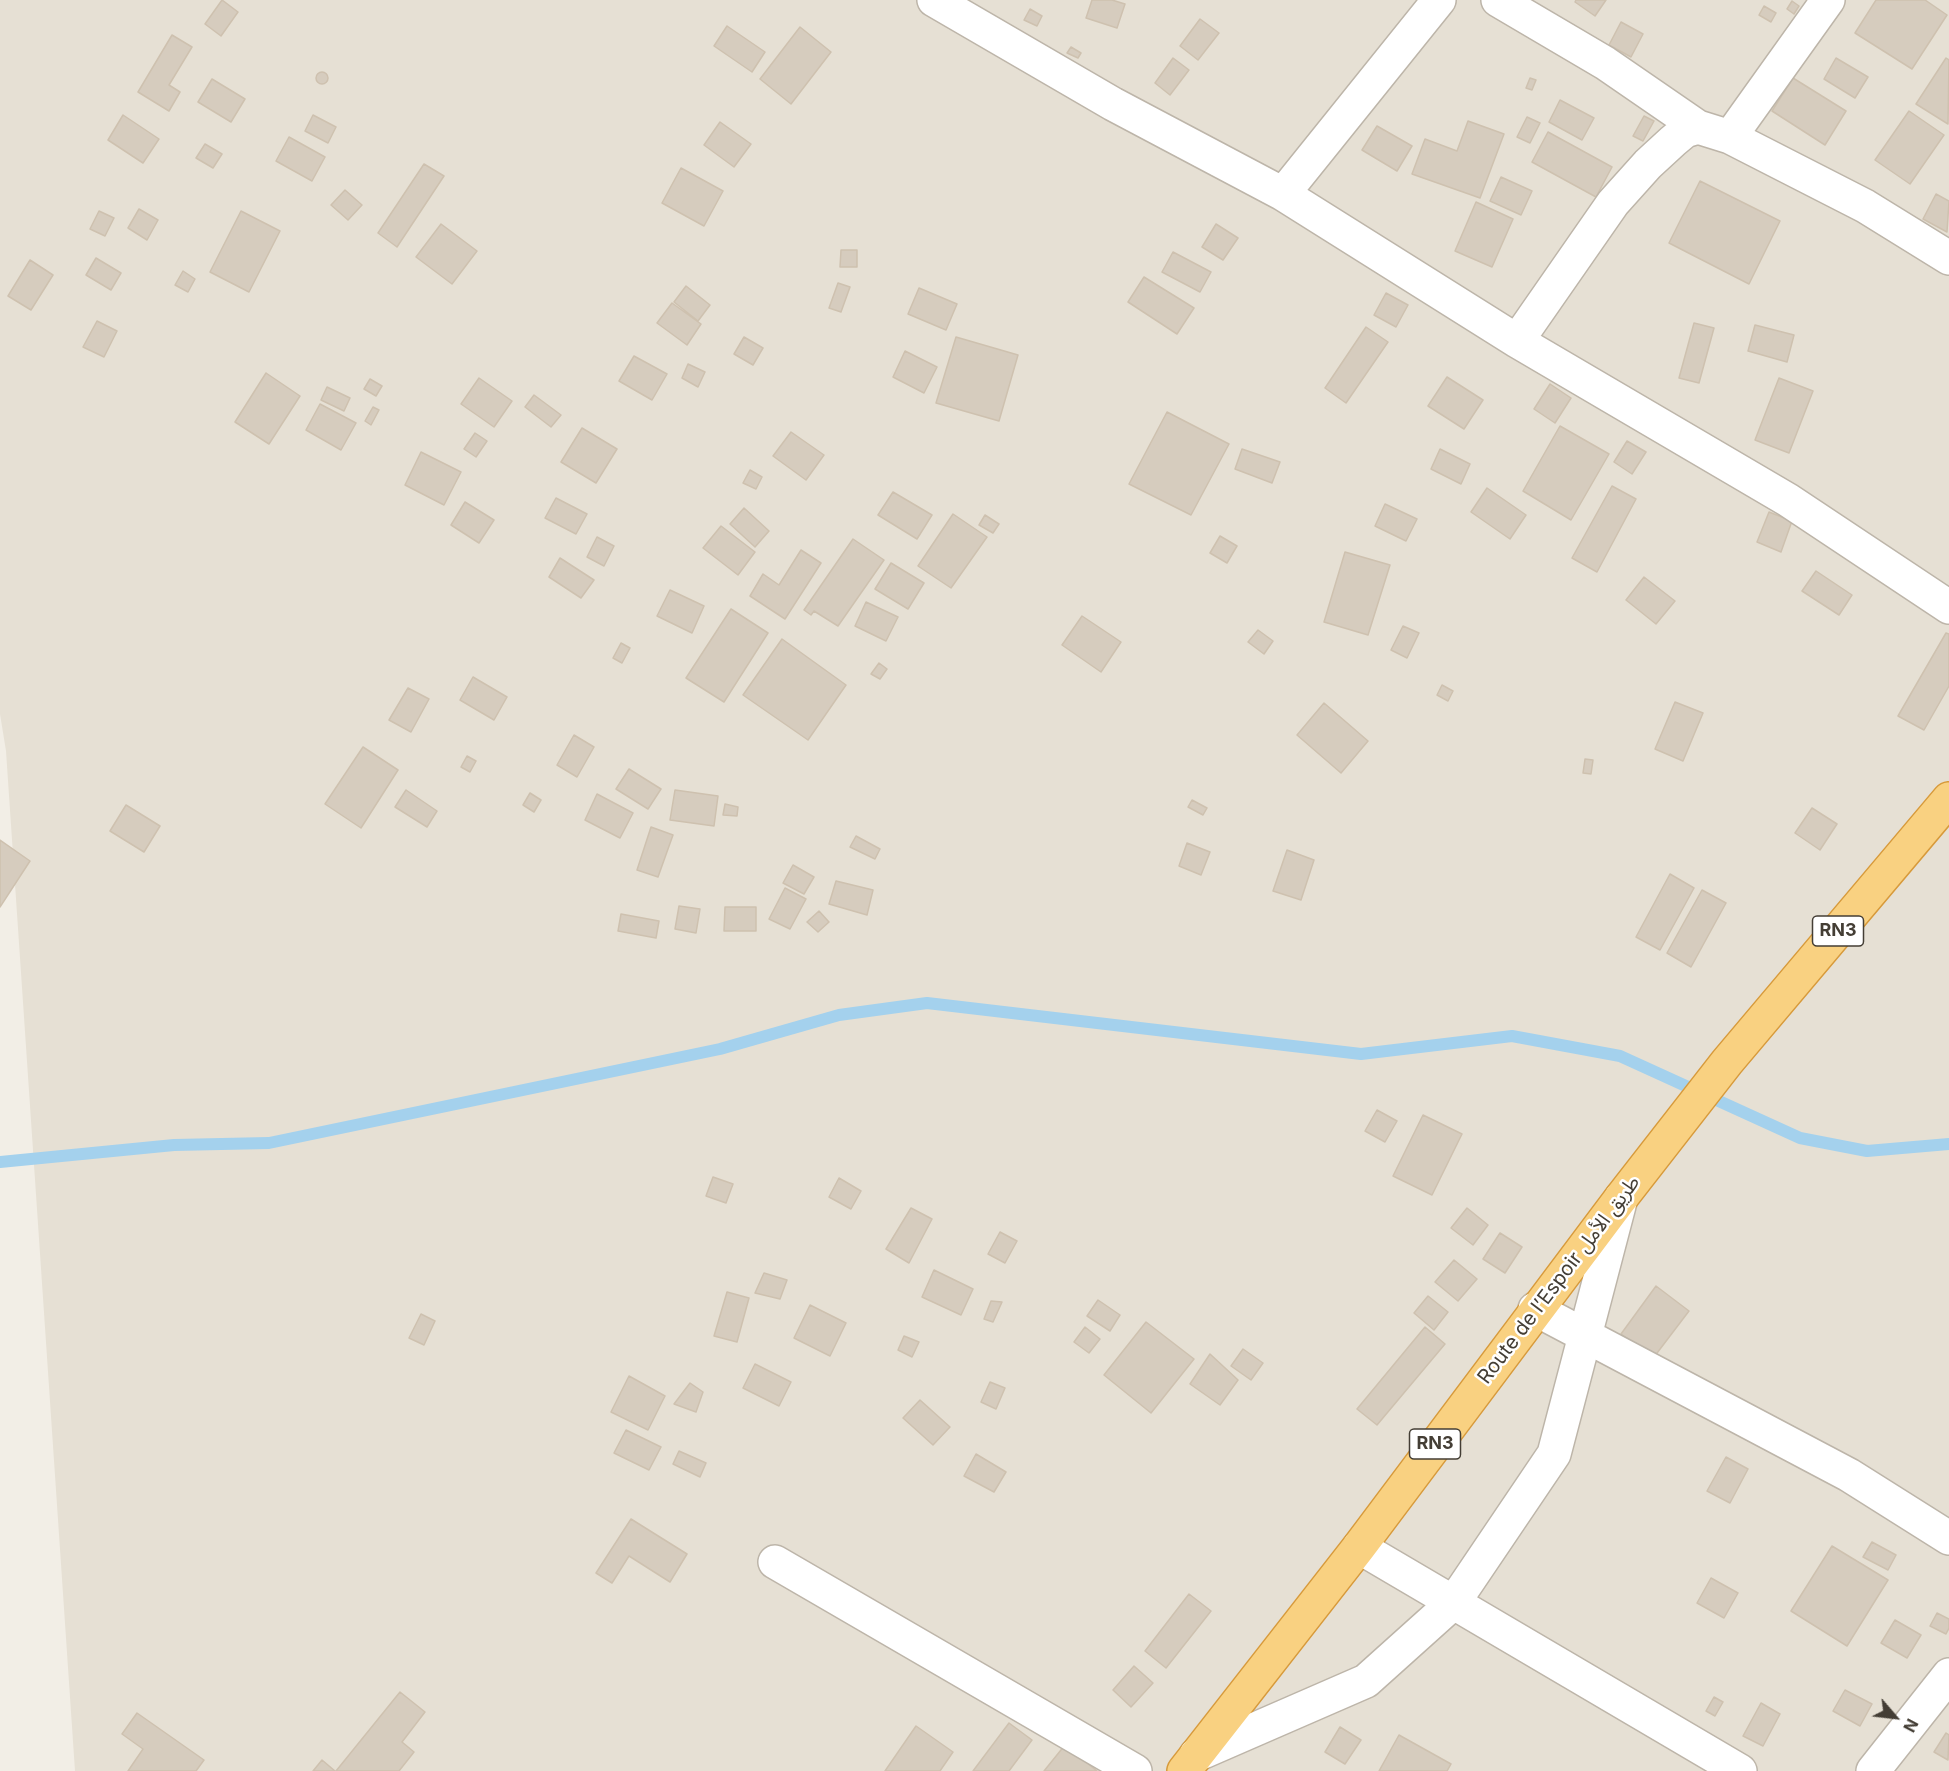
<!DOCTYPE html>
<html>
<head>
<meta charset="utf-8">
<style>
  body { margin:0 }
  #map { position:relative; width:1949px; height:1771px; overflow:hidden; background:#f2eee6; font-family:Inter,sans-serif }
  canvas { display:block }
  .north { position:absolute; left:1865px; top:1687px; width:60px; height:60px; -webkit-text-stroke:4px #fff; paint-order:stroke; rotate:118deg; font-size:16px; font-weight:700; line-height:24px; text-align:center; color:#443e35 }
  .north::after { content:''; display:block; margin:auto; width:21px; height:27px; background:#443e35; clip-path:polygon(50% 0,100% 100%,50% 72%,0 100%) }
</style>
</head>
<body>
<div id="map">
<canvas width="1949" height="1771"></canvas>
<div class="north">N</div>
</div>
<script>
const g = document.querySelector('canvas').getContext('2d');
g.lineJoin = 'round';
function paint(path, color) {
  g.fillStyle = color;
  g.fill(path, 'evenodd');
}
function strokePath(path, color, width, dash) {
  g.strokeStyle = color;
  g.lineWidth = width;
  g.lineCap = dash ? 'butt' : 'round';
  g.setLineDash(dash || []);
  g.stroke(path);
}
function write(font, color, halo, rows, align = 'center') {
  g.font = font + ' Inter,"Noto Sans Arabic",sans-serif';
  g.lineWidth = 5;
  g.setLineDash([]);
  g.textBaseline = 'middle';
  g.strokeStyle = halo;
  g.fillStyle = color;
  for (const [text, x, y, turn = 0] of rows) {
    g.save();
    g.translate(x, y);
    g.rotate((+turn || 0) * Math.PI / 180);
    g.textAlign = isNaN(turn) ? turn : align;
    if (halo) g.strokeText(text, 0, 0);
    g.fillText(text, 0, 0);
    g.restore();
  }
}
paint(new Path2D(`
  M0,0H1949V1771H75L6,751L0,714Z`), '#e6e0d4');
strokePath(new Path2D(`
  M0,1162L174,1145L269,1143L720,1049L839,1015L927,1003L1361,1054L1512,1036L1620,1056L1800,1138L1867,1151L1949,1144`), '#a4d1ed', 12);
const building = new Path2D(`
  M222,0L238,12L221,36L205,24Z
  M1092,0H1112L1125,4L1117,28L1086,18Z
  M1576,0H1606L1595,16L1575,2Z
  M1876,0H1925L1947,15L1912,69L1855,33Z
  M1792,1L1799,6L1794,14L1787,9Z
  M1764,6L1776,13L1771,22L1759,15Z
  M1030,9L1042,16L1037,26L1024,20Z
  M1200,19L1219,33L1198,60L1180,46Z
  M1621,22L1643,34L1631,57L1609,45Z
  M727,26L765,52L752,72L714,46Z
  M800,27L831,52L791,104L760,79Z
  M172,35L192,47L169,85L180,92L169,111L138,92Z
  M1071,47L1081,53L1078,58L1067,53Z
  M1173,58L1189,70L1170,95L1155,83Z
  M1836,58L1868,77L1855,98L1824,79Z
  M1946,58L1949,60L1948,124L1916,104Z
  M316 78a6 6 0 1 1 12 0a6 6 0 1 1-12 0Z
  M1530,78L1536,80L1532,90L1526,88Z
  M1793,78L1846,111L1825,145L1772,111Z
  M212,79L245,99L231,122L198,102Z
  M1560,100L1594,118L1582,140L1549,122Z
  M1909,111L1944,135L1910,184L1875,160Z
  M123,115L159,139L143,163L108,140Z
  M313,115L336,127L328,143L305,131Z
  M1644,116L1654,121L1643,141L1633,136Z
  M1527,117L1540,123L1530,143L1517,137Z
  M1468,121L1504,134L1480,198L1412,174L1425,139L1457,151Z
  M720,122L751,144L734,167L704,145Z
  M1377,126L1412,146L1397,171L1362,150Z
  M1548,132L1612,167L1596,197L1532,162Z
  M289,137L325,157L312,181L276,161Z
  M205,144L222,154L213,168L196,158Z
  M424,164L444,176L397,247L378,233Z
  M681,168L723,191L704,226L662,203Z
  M1501,177L1532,191L1521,215L1490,201Z
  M1700,181L1780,221L1749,284L1669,243Z
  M345,190L362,205L348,220L331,205Z
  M1936,194L1949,201L1947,232L1923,219Z
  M1476,202L1513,219L1492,267L1455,251Z
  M139,209L158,220L147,240L128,228Z
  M99,211L114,218L105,236L90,229Z
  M241,211L280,231L249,292L210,272Z
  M441,224L477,251L452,284L416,257Z
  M1216,224L1238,238L1223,260L1202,247Z
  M841,250H857V267H840Z
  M1173,252L1211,272L1200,292L1162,272Z
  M96,258L121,273L111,290L86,275Z
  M30,260L53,275L31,310L8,296Z
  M183,271L195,279L188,292L175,285Z
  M1144,277L1194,308L1177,334L1128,302Z
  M838,283L850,287L841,312L829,308Z
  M686,286L710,305L698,321L674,302Z
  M919,288L957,304L946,330L908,314Z
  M1386,293L1408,305L1396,327L1374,315Z
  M672,303L701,324L687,345L657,323Z
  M97,321L117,331L104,357L83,347Z
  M1694,323L1714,328L1699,383L1679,378Z
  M1755,325L1794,335L1787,362L1748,351Z
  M1366,327L1388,342L1346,403L1325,388Z
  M744,337L763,348L753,365L734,354Z
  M956,337L1018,355L999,421L936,403Z
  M905,351L937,367L924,393L893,377Z
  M634,356L667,374L652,400L619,381Z
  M688,364L705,372L698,387L682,378Z
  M266,373L300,396L269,444L235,422Z
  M1447,377L1483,400L1464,429L1428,406Z
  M479,378L512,401L494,427L461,404Z
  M1779,378L1813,391L1789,453L1755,440Z
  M370,379L382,386L376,396L364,389Z
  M1550,384L1571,398L1555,423L1534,409Z
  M327,387L350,398L344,411L321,400Z
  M534,395L561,415L551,427L525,407Z
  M320,404L356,423L341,450L306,430Z
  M373,407L379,410L371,425L365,421Z
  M1167,412L1229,444L1191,515L1129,484Z
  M1560,426L1609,454L1571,520L1523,491Z
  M582,428L617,449L596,483L561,462Z
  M791,432L824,455L806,480L773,456Z
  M475,433L487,441L476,457L464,449Z
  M1627,441L1646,452L1632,474L1614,462Z
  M1242,449L1280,462L1272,483L1235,469Z
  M1440,449L1470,464L1461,484L1431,469Z
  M421,452L461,472L444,505L405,485Z
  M750,470L762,477L756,489L743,483Z
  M1612,486L1636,499L1597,572L1572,558Z
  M1487,488L1526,515L1510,539L1471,512Z
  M893,492L932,515L917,539L878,515Z
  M556,498L587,514L576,534L545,518Z
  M465,502L494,520L479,543L451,525Z
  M1385,504L1417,519L1406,541L1375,526Z
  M744,508L769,531L755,547L730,524Z
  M1769,512L1792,521L1781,552L1757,542Z
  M953,514L987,537L951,588L918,566Z
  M985,515L999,524L993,533L979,525Z
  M721,526L755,552L738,575L703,548Z
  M1220,536L1237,546L1227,563L1210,553Z
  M597,537L614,546L604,566L587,557Z
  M853,539L884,560L838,626L814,611L811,615L804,610Z
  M801,550L821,563L785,619L750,596L763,574L779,585Z
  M1345,552L1390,565L1368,635L1324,622Z
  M560,558L594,580L581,598L549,577Z
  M891,563L924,583L908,609L875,589Z
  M1816,571L1852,595L1839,615L1802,591Z
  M1644,577L1675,601L1656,624L1626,600Z
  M670,590L704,606L692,633L657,616Z
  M866,602L898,617L886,641L855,626Z
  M731,609L768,633L724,702L686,678Z
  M1082,616L1121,642L1101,672L1062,645Z
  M1403,626L1419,633L1407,658L1391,650Z
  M1258,630L1273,641L1264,654L1248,642Z
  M1946,633L1949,634V686L1924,730L1898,716Z
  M782,639L846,685L808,740L743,695Z
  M621,643L630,648L622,663L613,658Z
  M879,663L887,669L880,679L871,674Z
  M473,677L507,697L494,720L460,700Z
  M1442,685L1453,691L1448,701L1437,695Z
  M408,688L429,699L411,732L389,720Z
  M1675,702L1703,713L1683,761L1655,749Z
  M1324,703L1368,741L1341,773L1297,735Z
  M574,735L594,747L577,777L557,765Z
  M363,747L398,770L361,828L325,804Z
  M467,756L476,761L470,772L461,767Z
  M1585,759L1593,760L1591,774L1583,773Z
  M629,769L661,789L648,809L616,789Z
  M406,790L437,811L427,827L395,807Z
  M675,790L718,796L714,826L670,820Z
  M530,793L541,800L534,812L523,805Z
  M597,794L633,813L620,838L585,820Z
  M1192,800L1207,808L1203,815L1188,807Z
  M725,804L738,807L737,816L723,815Z
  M126,805L160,826L144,852L110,831Z
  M1812,808L1837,824L1820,850L1795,833Z
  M651,827L673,835L658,877L637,870Z
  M856,836L880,849L875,859L850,847Z
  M0,840L30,861L0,907Z
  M1187,843L1210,852L1201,875L1179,866Z
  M1287,850L1314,860L1301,900L1273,891Z
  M793,865L814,877L804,894L783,883Z
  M1670,874L1694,888L1660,950L1636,937Z
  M836,881L873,890L867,915L829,904Z
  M785,888L806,899L790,929L769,919Z
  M1702,890L1726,903L1691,967L1667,953Z
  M679,906L700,909L696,933L675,929Z
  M725,907H756V931H724Z
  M819,911L829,922L818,932L807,922Z
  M621,914L659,921L656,938L618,931Z
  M1377,1110L1397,1121L1385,1142L1365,1131Z
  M1423,1115L1462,1134L1432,1195L1393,1176Z
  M713,1177L733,1184L726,1203L706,1196Z
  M839,1178L861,1191L851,1209L829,1197Z
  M911,1208L932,1219L909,1263L886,1249Z
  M1467,1208L1488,1225L1473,1245L1451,1228Z
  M1000,1232L1017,1241L1005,1263L988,1254Z
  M1500,1233L1522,1247L1505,1273L1483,1259Z
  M1454,1260L1477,1279L1458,1301L1435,1282Z
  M934,1270L973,1289L961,1315L922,1297Z
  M764,1273L787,1280L780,1299L755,1293Z
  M1656,1286L1689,1311L1654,1357L1621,1334Z
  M727,1292L749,1298L737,1342L714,1336Z
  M1428,1296L1448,1312L1434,1330L1414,1313Z
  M1098,1300L1120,1315L1110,1331L1087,1316Z
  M991,1301L1002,1302L993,1322L984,1319Z
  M810,1305L846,1323L830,1356L794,1338Z
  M421,1314L435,1321L424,1345L409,1338Z
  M1146,1322L1194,1359L1151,1413L1104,1375Z
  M1085,1327L1100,1339L1089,1353L1074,1342Z
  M1425,1327L1445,1344L1377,1425L1357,1409Z
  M904,1336L919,1342L912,1357L898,1350Z
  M1243,1349L1263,1363L1251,1380L1231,1366Z
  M1210,1354L1238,1380L1220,1405L1190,1384Z
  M755,1364L791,1382L779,1406L743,1388Z
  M629,1376L665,1396L648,1430L611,1412Z
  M990,1382L1005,1388L996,1409L981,1402Z
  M690,1383L703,1392L696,1412L674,1404Z
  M920,1400L950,1427L933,1445L903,1418Z
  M626,1430L661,1447L649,1470L614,1453Z
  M679,1451L706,1463L700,1477L673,1464Z
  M976,1454L1006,1472L994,1492L964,1476Z
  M1726,1457L1748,1469L1730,1503L1707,1491Z
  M631,1519L687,1554L670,1582L629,1556L612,1583L596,1573Z
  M1872,1542L1896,1555L1888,1570L1863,1557Z
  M1832,1546L1888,1580L1847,1646L1791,1611Z
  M1711,1578L1738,1593L1724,1618L1697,1603Z
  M1189,1594L1211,1611L1166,1668L1145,1651Z
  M1937,1613L1949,1619V1628L1946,1634L1930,1626Z
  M1895,1620L1921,1635L1907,1658L1881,1643Z
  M1134,1666L1153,1683L1131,1707L1113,1690Z
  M1845,1690L1872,1704L1860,1726L1833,1711Z
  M400,1692L425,1712L402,1742L414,1752L399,1771H336Z
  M1714,1697L1723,1702L1715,1716L1706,1711Z
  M1761,1703L1780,1714L1763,1746L1743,1736Z
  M137,1713L204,1760L196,1771H128L143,1749L122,1734Z
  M1009,1723L1032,1740L1009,1771H973Z
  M916,1726L953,1752L940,1771H885Z
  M1340,1727L1361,1740L1345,1764L1325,1752Z
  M1946,1733L1949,1735L1948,1760L1934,1752Z
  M1399,1735L1451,1764L1447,1771H1379Z
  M1065,1745L1097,1771H1044Z
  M322,1760L335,1771H313Z`);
paint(building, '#d6ccbe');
strokePath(building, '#cec1af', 1.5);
const minor = new Path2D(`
  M934,0L1113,104L1283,194L1517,341L1788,500L1949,607
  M1498,0L1605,63L1698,127
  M1730,137L1828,0
  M1283,194L1439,0
  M1517,341L1613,203L1648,164L1673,141L1685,131L1698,127L1730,137L1865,206L1949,258
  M1535,1309L1849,1475L1949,1538
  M1359,1547L1740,1771
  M775,1562L1135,1771
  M1196,1755L1366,1681L1454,1602L1554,1454L1621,1198
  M1873,1771L1949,1675`);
const trunk = new Path2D(`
  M1184,1771L1359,1547L1621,1198L1727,1062L1949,799`);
strokePath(minor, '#bdb5a9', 36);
strokePath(trunk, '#d79a3b', 36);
strokePath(minor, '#fff', 33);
strokePath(trunk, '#f9d181', 33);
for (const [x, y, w] of [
  [1838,931,51],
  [1435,1444,51]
]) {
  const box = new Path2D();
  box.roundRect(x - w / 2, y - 15, w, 30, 4.5);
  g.fillStyle = '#fff';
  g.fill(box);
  strokePath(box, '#443e35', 1.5);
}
write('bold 18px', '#443e35', null, [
  ["RN3",1838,931],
  ["RN3",1435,1444]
]);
write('20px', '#443e35', '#fff', [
  ["Route de l’Espoir طريق الأمل",1559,1280,-53]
]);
</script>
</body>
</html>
